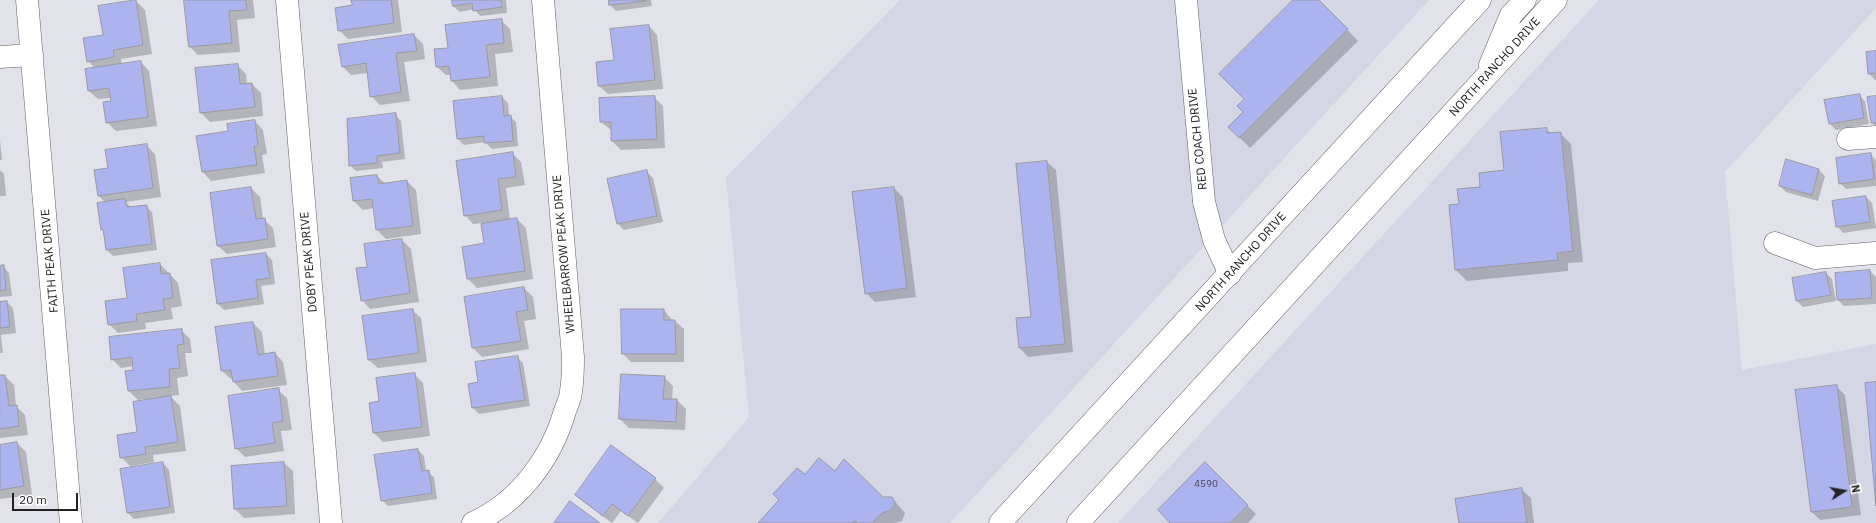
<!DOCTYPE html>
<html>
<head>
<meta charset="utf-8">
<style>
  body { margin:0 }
  #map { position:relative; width:1876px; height:523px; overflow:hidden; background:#e1e2ea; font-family:"IBM Plex Sans",sans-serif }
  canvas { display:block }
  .north { position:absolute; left:1824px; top:471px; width:40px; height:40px; -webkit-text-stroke:3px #fff; paint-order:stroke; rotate:79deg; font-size:11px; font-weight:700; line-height:16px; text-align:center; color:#232326 }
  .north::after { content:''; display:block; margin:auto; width:14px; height:18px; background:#232326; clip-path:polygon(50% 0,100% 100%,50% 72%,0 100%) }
  .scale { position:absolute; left:12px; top:493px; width:66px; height:18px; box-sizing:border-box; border:2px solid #232326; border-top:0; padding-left:5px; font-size:12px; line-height:14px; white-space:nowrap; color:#232326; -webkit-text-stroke:3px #fff; paint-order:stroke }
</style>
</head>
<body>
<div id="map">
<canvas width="1876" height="523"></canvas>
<div class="north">N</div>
<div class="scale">20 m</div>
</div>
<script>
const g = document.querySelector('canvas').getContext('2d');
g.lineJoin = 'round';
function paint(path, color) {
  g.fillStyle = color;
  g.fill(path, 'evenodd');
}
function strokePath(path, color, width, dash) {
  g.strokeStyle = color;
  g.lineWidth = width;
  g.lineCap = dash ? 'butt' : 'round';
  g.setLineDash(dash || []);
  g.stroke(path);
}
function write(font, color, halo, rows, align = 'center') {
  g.font = font + ' "IBM Plex Sans",sans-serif';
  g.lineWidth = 4;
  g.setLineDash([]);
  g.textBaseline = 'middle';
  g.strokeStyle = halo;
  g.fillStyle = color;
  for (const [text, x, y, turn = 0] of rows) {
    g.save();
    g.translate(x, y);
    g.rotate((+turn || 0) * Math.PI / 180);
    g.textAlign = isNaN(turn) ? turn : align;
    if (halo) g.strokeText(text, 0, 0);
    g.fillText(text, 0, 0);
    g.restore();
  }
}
paint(new Path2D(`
  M900,0H1429L950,523H658L749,417L726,177Z
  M1599,0H1876V8L1725,172L1742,370L1876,344V523H1118Z`), '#d4d6e5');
paint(new Path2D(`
  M185,0H253L255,18L237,20L240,52L198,55L189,46Z
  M352,0H398L402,32L348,39L339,30L353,6Z
  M453,0H506L507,13L480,16L474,9L460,12L453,6Z
  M610,0H651L652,6L616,11L610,5Z
  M1295,0H1318L1358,41L1250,148L1229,127L1245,112V99Z
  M136,1L145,10L152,54L121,59L122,65L141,62L149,71L157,126L116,131L107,122L112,102L111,98L98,99L89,91L95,68L88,61L104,35Z
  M501,20L510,29L513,52L495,54L498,86L460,90L452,81L451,75H446L437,67L449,49Z
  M649,26L657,35L663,89L608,94L599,86L615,61Z
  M414,35L423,44L425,59L404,62L410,101L380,105L371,96L368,73L351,75L342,66Z
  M1876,52V80H1875L1869,74Z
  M237,65L246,74L247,84H252L261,93L263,116L210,122L201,113Z
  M1859,95L1865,101L1869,124L1836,130L1830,124Z
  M502,97L508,103L509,116L516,122L518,146L492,149L485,142L464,145L458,139Z
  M654,97L663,106L665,148L621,150L612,141V131L601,122Z
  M1876,97V127L1872,123Z
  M395,115L401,121L405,159L382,162L383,168L356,171L350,165Z
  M255,121L263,130L267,154L262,155L265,173L211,181L203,172L198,137L229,132Z
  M1546,129L1552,134L1560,133L1571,144L1583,262L1568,263V271L1467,281L1456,270L1460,205L1505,171Z
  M0,140L2,160H0Z
  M146,145L155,154L161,197L126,202L131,208L146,206L152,212L157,250L113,256L107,250L104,232L102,229L106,203L99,196L109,169Z
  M512,153L521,162L525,185L506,188L510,220L517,219L526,228L533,279L477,288L468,279L485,244L482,223L473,224L465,215Z
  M1870,154L1876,160V186L1846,189L1840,183Z
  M1047,162L1056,170L1073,352L1028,357L1020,348L1032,318Z
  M0,170L4,174L6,196H0Z
  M1819,170L1825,176L1818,201L1786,192L1780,186Z
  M647,172L653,178L663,222L624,230L618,224L609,180Z
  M377,176L386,184L407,181L416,190L421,234L386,239L377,230L374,208L363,210L354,201Z
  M251,188L260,197L263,219L273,228L276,247L227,254L218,246Z
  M894,188L903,197L916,297L875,302L866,293Z
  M1866,197L1872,203L1876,228L1843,233L1837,226Z
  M402,240L411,249L419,302L370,309L362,300L368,267Z
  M266,254L272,260L275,284L261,286L264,304L224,310L218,304Z
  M160,264L178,283L182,306L171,308L173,319L145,323L146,329L118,333L109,324L128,299Z
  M3,266L9,273L12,296L0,297V267Z
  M1870,271L1876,277V304L1844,306L1838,300Z
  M1826,273L1832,279L1836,301L1803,307L1797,301L1793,279Z
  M524,288L533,297L536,319L524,321L529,349L482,357L473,348L465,298Z
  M7,302L13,308L16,333L1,335L3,353H0V303Z
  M412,310L421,318L427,362L378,368L369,360Z
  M664,310L673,321H675L684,329V362H631L623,354Z
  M253,323L262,332L265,355L275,353L283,362L287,385L242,391L234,382L233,379H231L222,371Z
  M181,330L190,339L192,353H185L188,376L177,378L179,395L170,396L180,406L186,451L153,455L154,462L130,466L121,457L139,433L148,399L138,400L129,391L134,371V366L121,368L112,359Z
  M517,357L523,363L530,406L479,414L473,408L469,385L479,383Z
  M414,374L423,383L430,436L383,442L374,433L370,404L380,402Z
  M0,376H5L14,385L16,406L25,415L28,435L0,438Z
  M664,377L673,386L672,400H677L686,409L685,430L629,428L620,419Z
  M1836,386L1845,395L1861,515L1820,520L1812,512Z
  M278,390L287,398L292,430L281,431L284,451L245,457L236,448Z
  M17,443L26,452L32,495L0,499V446Z
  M418,450L424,456L426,471L434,477L437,499L388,506L382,500Z
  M163,463L169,470L175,513L134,519L128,513Z
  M284,463L293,471L295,514L244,518L235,509L232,466Z
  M1205,464L1256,514L1248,523H1171Z
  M835,472L883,498H892L905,513L902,521L895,523H760L805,476Z
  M655,479L664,488L638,523L621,511L612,523L585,503L576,494Z
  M1522,490L1531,498L1534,523H1460Z`), '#0003');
const building = new Path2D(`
  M136,0L143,45L113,50L114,57L87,62L83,38L103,35L98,6Z
  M184,0H246L247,10L229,11L232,43L189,47Z
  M351,0H391L394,23L338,31L335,8L352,5Z
  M452,0H501L502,7L473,11L472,3L453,6Z
  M609,0H646V1L609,5Z
  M1293,0H1319L1348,29L1239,138L1228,127L1243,112L1237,106L1244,99L1219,74Z
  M502,19L504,43L486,45L490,77L451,81L449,66L436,67L434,49L448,48L445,25Z
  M649,25L655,80L598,86L596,62L614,60L610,29Z
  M414,34L417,51L396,53L401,92L370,97L366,63L342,67L338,45Z
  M1876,51V73L1868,74L1866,52Z
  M141,61L148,117L106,123L103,102L111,101L109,88L88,91L85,69Z
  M238,64L240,84L252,83L255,107L200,113L195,68Z
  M1860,94L1864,118L1829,124L1824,100Z
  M502,96L504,116L511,115L513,141L484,143V136L457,139L453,101Z
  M655,96L657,139L611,141V122H600L599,98Z
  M1876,96V123H1871L1867,97Z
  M396,113L400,153L377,156V163L349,166L347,119Z
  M255,120L258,146L254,147L257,165L202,172L196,136L228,131L227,124Z
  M1547,128V133L1561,132L1573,251L1557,253L1558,260L1455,270L1449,205L1459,204L1457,189L1480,187L1479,173L1504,170L1500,132Z
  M147,144L153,188L98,196L94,170L108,168L105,150Z
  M513,152L516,177L498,179L502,210L464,216L456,161Z
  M1871,153L1874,179L1839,184L1836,158Z
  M1786,159L1819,169L1812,195L1779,186Z
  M1047,161L1065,344L1019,348L1016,318L1031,317L1016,164Z
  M647,170L657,216L617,224L607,179Z
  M377,175L379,184L407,180L413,226L376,230L372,199L353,201L350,178Z
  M251,187L256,219L265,218L268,239L217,246L210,193Z
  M894,187L907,288L865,294L852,192Z
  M1866,196L1870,222L1836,227L1832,201Z
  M125,199L127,207L147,205L152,244L106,250L103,229L101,230L97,203Z
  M517,218L525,271L467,279L462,247L484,243L481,224Z
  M402,239L410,293L361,301L356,268L367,267L364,244Z
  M266,253L270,278L256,280L258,298L217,304L211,260Z
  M160,263L161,274L170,273L173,298L163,299L165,310L136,314L137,321L108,325L105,301L127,298L123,268Z
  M4,265L6,290L0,291V266Z
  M1870,270L1872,298L1837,300L1835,273Z
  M1826,272L1831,295L1796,301L1792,278Z
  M524,287L528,310L516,312L521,341L472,348L464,297Z
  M7,301L10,327L0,328V302Z
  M413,309L419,353L368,360L362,316Z
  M621,309H664V320H675L676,354H622Z
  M253,322L258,355L275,352L278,376L233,382L231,370L221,371L215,327Z
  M182,329L184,344L177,345L180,368L169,369L170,387L128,391L125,371L133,370L132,357L111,360L109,337Z
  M518,356L525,400L472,408L468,384L478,382L475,362Z
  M415,373L422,427L373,433L369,403L379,401L376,378Z
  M621,374L665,376L663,399H677L676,422L619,419Z
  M0,375H5L9,406L17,405L19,426L0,429Z
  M1876,382V506L1865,383Z
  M1837,385L1852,507L1811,512L1795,390Z
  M279,388L283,421L272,423L275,443L235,449L228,396Z
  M171,396L178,442L145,447L146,454L120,458L117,435L137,432L133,402Z
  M17,442L24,486L0,490V445Z
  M611,445L656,478L628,516L612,504L603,516L575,495Z
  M418,449L422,471L429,470L432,493L381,501L374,455Z
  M819,458L835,471L844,459L883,497H892L895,502L894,506L891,510L882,513L872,523H857L855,521L852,523H758L779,500L773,494L797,468L805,474Z
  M163,462L170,507L127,513L120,469Z
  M284,462L287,506L234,509L231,466Z
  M1205,462L1248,505L1230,523H1170L1158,510Z
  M1522,488L1527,523H1459L1455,499Z
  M570,501L600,523H554Z`);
paint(building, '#acb4ef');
strokePath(building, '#999aa2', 1);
const minor = new Path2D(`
  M27,0L71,523
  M287,0L331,523
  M1186,0L1204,202L1214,240L1230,274
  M0,57L32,55
  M1848,139L1876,137
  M1775,243L1815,258L1876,253
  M473,523C519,502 551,459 565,411C567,405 571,398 571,391C573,380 573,368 573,357L543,0`);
const primary = new Path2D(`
  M1490,65L1511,15L1525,0
  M1000,523L1480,0
  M1078,523L1556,0`);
strokePath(minor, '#5f6067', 23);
strokePath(primary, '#5f6067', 23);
strokePath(minor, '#fff', 22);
strokePath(primary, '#fff', 22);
write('10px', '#454758', null, [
  ["4590",1206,484]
]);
write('12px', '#232326', '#fff', [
  ["NORTH RANCHO DRIVE",1495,67,-48],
  ["RED COACH DRIVE",1198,139,-96],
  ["WHEELBARROW PEAK DRIVE",564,254,-95],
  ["FAITH PEAK DRIVE",50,261,-95],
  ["DOBY PEAK DRIVE",309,262,-95],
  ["NORTH RANCHO DRIVE",1241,262,-48]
]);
</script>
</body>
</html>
